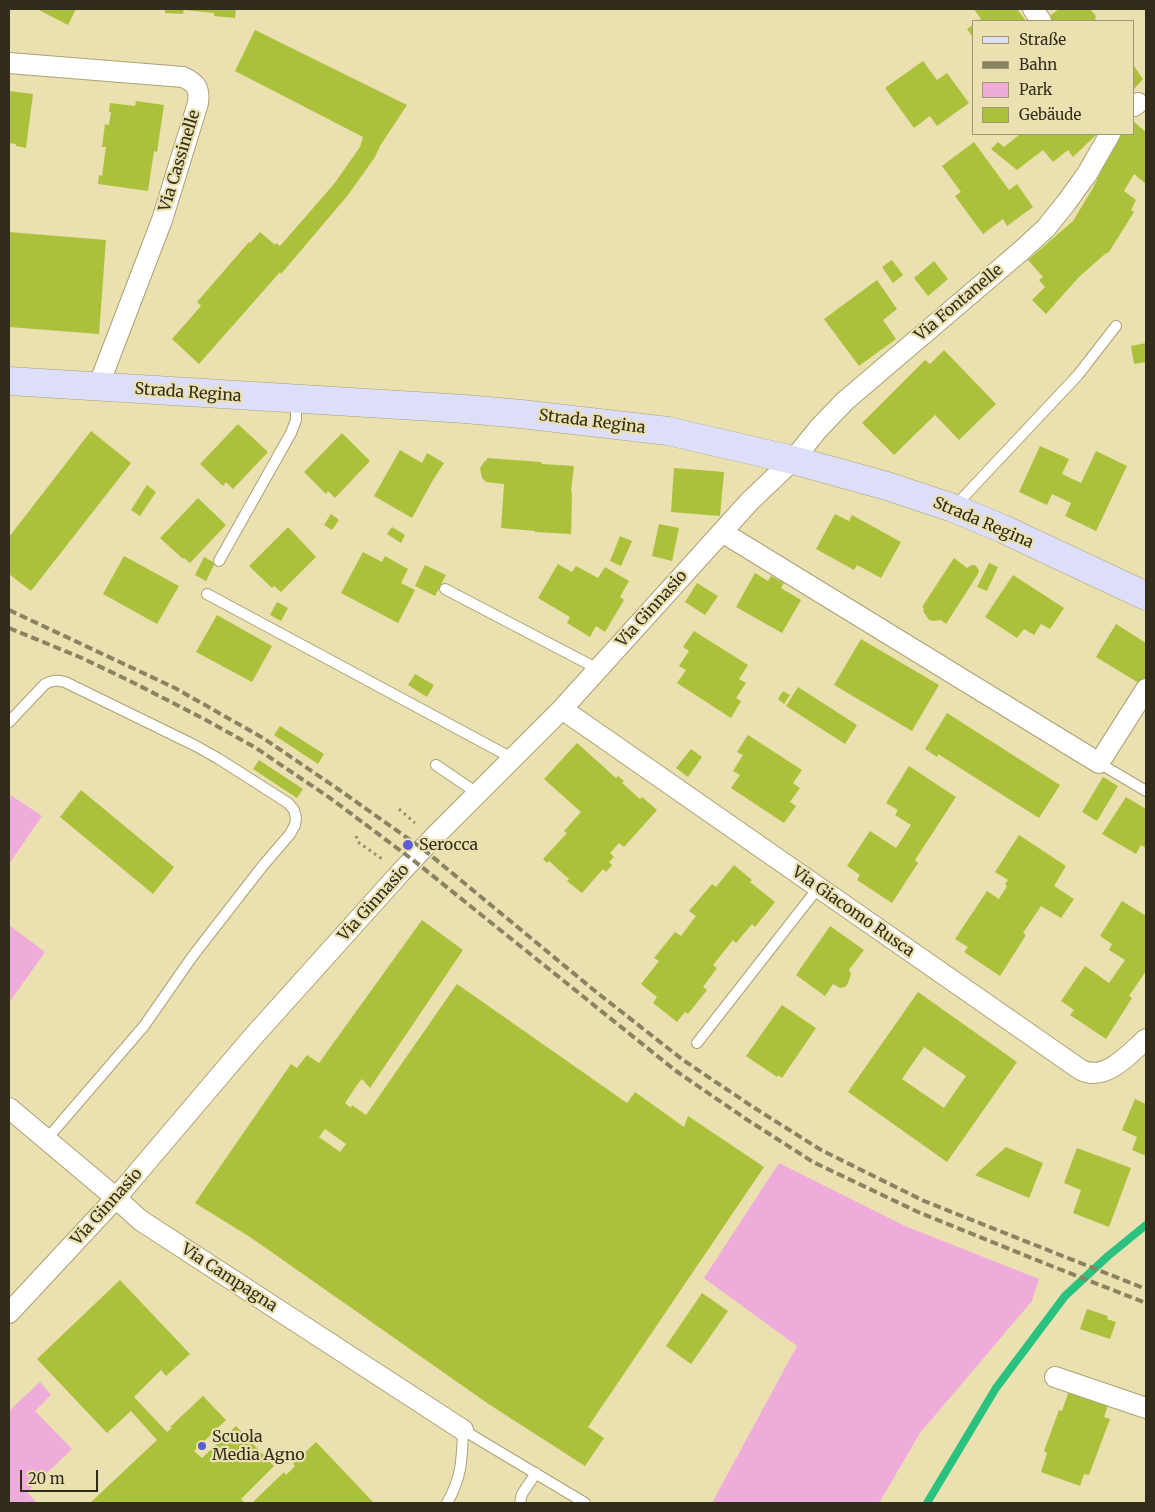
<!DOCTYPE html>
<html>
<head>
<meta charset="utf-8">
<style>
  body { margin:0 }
  #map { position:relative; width:1155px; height:1512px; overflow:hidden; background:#eae0b0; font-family:Merriweather,serif }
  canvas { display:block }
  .frame { position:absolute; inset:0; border:10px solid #312d1a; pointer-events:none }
  .legend { position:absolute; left:972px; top:20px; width:162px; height:115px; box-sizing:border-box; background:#eae0b0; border:1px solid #a09874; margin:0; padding:6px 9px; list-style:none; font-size:15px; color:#312d1a }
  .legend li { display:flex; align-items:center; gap:10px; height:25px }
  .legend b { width:25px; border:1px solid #a09874 }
  .scale { position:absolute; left:20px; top:1470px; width:78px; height:22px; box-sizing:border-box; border:2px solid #312d1a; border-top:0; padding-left:6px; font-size:15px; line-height:18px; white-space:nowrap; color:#312d1a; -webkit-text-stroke:4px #eae0b0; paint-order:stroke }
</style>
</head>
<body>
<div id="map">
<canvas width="1155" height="1512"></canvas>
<div class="frame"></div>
<ul class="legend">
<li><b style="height:6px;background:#dddffa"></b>Straße</li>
<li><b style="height:6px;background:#8a8362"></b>Bahn</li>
<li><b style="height:14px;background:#efacdb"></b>Park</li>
<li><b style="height:14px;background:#abc13b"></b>Gebäude</li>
</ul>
<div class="scale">20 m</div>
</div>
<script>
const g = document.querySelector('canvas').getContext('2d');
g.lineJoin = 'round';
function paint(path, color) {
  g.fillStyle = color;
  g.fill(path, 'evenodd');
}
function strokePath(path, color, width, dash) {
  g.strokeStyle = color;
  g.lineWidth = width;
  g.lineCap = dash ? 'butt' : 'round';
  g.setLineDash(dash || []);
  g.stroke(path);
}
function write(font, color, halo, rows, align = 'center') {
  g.font = font + ' Merriweather,serif';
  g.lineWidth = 4.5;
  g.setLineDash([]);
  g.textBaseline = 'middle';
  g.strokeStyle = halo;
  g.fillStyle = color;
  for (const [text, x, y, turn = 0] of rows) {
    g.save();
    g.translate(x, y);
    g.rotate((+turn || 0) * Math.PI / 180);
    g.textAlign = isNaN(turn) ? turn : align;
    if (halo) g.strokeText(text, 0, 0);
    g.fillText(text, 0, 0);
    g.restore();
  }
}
paint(new Path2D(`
  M9,794L42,816L9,864Z
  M9,925L45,952L9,1003Z
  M779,1163L905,1226L1039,1279L1032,1301L920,1433L879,1503H712L797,1346L704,1278Z
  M40,1382L51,1395L35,1411L72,1449L27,1492L36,1502L35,1503H9V1411Z`), '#efacdb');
strokePath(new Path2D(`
  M927,1503L996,1388L1065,1296L1108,1256L1146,1225`), '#2bc27f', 8);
paint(new Path2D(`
  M37,9H76L68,25Z
  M165,9H236L235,18L214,16V13L184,10L183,14L165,13Z
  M974,9H1017L1026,21H978L981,19Z
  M1059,9H1090L1096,16L1095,19L1097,21H1051L1047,18Z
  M974,24V39L967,29Z
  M255,30L407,105L380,146L375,157L348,195L281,274L280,272L199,364L172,339L201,306L197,302L249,242L250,243L260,232L275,245L276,243L280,246L334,184L360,147L363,137L235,71Z
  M923,61L937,80L947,73L969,103L937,126L930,116L914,128L885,88Z
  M1134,66L1143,79L1134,89Z
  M9,91L33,94L26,148L16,146V144L9,143Z
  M136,101L164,105L157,152L154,151L148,191L98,184L99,175L102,176L106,147H102L105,124L109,125L111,112H109L110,103L135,106Z
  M1134,122L1146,132V184L1134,174L1124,191L1136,200L1131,210L1134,212L1109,252L1105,254L1079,277L1046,314L1032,300L1045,287L1039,280L1043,277L1028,260L1073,221L1093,188L1119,134H1134Z
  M1020,134H1097L1073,157L1068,150L1053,162L1043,150L1017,170L991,149L998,142L1004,147Z
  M974,142L1009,190L1017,184L1033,207L1007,226L1003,219L983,234L955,196L961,192L942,166Z
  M9,232L106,240L99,334L9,327Z
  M892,260L903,275L893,283L882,267Z
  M934,261L948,279L928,296L914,278Z
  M877,280L897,309L883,320L896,339L859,366L824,319Z
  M1146,343V362L1134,364L1131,346Z
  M944,350L996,404L959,440L935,415L894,455L862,423L925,360L930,364Z
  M238,424L268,452L233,489L226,482L223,486L200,464Z
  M91,431L131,463L31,591L9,574V537Z
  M342,433L370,461L335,498L328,491L326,494L304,472Z
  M1040,446L1069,459L1062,474L1081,483L1096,451L1127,466L1096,531L1065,516L1071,503L1052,494L1047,505L1019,492Z
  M400,450L422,463L427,453L444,463L433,480L412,518L374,496Z
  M487,458L541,462L542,464L574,466L571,491L572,494L571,534L535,532V531L501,528L504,484L486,482L482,478L480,468L484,462L487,460Z
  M674,468L724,472L720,516L671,512Z
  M147,485L156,492L140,516L131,510Z
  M198,498L226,525L190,563L184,558L183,559L160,538Z
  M331,514L339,520L332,530L324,525Z
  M835,514L849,521L852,515L901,542L881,578L857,565L854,570L816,549Z
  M659,524L679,528L672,561L652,556Z
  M288,527L316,557L281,592L274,586L272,588L249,566Z
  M392,527L405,535L401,543L387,534Z
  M620,536L632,541L621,566L610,561Z
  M363,552L382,562L385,556L408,569L401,583L415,590L398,623L341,593Z
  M124,556L179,586L157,624L103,594Z
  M204,557L215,563L206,581L195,575Z
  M954,558L967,568L972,565H975L979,570L978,574L946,624L941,620L933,621L929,620L923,611L924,608L922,607Z
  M989,563L998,567L987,591L977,587Z
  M558,564L572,572L576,566L598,578L605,567L629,581L620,597L624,600L605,632L596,626L590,637L567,623L570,617L538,598Z
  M425,565L446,575L435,596L415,586Z
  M755,573L768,581L771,576L784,583L781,588L801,600L782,633L736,607Z
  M1013,575L1064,608L1050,629L1041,624L1034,635L1024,629L1017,638L985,617Z
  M697,583L718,596L705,615L685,602Z
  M277,602L288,608L281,621L270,615Z
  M217,615L272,646L252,682L196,652Z
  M1116,624L1146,643V679L1142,685L1096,657Z
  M694,631L748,665L739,679L746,683L736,698L741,701L731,718L677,683L686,670L679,666L689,651L683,647Z
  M861,639L939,685L912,731L834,685Z
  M415,674L434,685L427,697L408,685Z
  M798,687L857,725L845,744L786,706Z
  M783,691L790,695L784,704L778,699Z
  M947,713L1060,785L1039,818L938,754L937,757L925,749Z
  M280,726L324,754L318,764L274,735Z
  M748,735L802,770L793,783L800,788L790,802L796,806L784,823L731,788L740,775L733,771L743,755L737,752Z
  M577,743L616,778L618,776L624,781L622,783L640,799L642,797L657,810L624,847L619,843L610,853L614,857L609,862L612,865L606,872L603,869L582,893L567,881L569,879L549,861L547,863L543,859L567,833L564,831L581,812L544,779Z
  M691,749L702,757L688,777L676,768Z
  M259,760L303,789L297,798L253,769Z
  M909,766L956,797L915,860L918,863L892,903L857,880L860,875L847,866L870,831L896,848L911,825L895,815L898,810L886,803Z
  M1103,777L1118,786L1097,821L1082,812Z
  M81,790L174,867L153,894L60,817Z
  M1126,797L1146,809V848L1141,845L1136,854L1102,834Z
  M1019,835L1066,866L1054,886L1074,899L1061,918L1041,906L1023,933L1026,935L1000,976L964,952L968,947L955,939L987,891L999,899L1007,886L1005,884L1008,880L995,872Z
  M734,865L752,880L750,882L775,902L755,927L752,924L736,943L733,940L713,965L717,968L703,987L707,990L688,1014L685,1012L677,1022L653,1003L657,997L641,984L659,961L654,958L675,932L681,936L696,916L689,911L712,884L716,887Z
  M1122,901L1146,916V971L1129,996L1132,998L1106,1039L1070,1015L1074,1010L1061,1001L1085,966L1109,983L1125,960L1109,950L1112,944L1100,936Z
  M422,920L463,950L370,1088L362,1079L357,1085L345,1103L351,1108L352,1105L366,1115L457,984L627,1103L635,1092L684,1127L688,1116L764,1167L588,1427L604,1438L585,1466L490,1405L250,1237L195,1203L291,1064L297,1068L307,1055L319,1063ZM325,1129L346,1144L340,1152L319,1137Z
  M830,926L864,950L849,970L851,974L848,983L845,987L840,988L833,984L825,996L796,975Z
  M918,992L1017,1062L947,1162L848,1092ZM924,1047L966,1076L944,1108L902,1079Z
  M782,1005L816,1028L782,1078L778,1075L777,1077L746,1056Z
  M1135,1099L1146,1104V1156L1132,1150L1137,1137L1122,1130Z
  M1006,1147L1043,1163L1029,1198L975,1175Z
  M1077,1148L1131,1168L1109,1227L1073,1213L1081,1190L1064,1183Z
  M120,1280L190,1354L166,1376L161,1370L134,1397L167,1432L172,1428L170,1427L203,1396L226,1420L194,1451L202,1458L236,1426L274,1466L241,1499L245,1503H90L157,1440L131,1411L107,1433L37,1359Z
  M702,1293L728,1311L691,1364L666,1346Z
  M1087,1309L1108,1316L1107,1319L1116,1322L1110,1339L1080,1329Z
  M1069,1391L1108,1405L1104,1417L1110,1419L1089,1475L1084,1474L1080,1486L1041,1472L1047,1453L1044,1451L1059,1410L1062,1411Z
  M316,1442L374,1503H252L284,1472L286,1475L295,1466L293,1464Z`), '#abc13b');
const lane = new Path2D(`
  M955,506L1078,375L1116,326
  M219,561L291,433L296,420V399
  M445,589L598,669
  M207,594L512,758
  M9,722L45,684C53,680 57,680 65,682L196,746L219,759L288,803L294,810L296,818L295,825L290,834L261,868L192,957L144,1026L46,1140
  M1099,763L1146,791
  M436,765L477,793
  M697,1043L818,888
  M447,1503C462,1477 462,1459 463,1430L585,1503
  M520,1503L522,1494L536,1473`);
const street = new Path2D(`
  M1033,9L1041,21
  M9,63L183,77C196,83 200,88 198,103L162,220L98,387
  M1134,106L1138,103
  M722,532L1099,763L1146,689
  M562,709L1081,1070C1106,1082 1129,1054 1146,1039
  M9,1108L116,1198L140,1220L463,1430
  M9,1313L116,1198L251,1039L401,872L433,838L562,709L750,501L793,460L819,428L845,401L1021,251L1046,228L1066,203L1087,174L1110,134
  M1055,1377L1146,1408`);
const secondary = new Path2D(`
  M9,381L465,409L521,414L668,431L793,460L887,486L953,508L1003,529L1146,596`);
strokePath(lane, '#aba274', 12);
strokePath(street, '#aba274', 22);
strokePath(secondary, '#aba274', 29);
strokePath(new Path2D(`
  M399,809L415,823
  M356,836L358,842L382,859`), '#948d6a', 3, [2.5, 4]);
strokePath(lane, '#fff', 10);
strokePath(street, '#fff', 20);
strokePath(secondary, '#dddffa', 28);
strokePath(new Path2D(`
  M9,610L175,688L263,738L338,789L423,849L595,991L683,1060L753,1107L821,1150L924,1201L1146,1289
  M9,628L82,658L134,683L206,720L256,748L330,798L413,860L676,1071L746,1119L813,1162L918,1212L1049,1265L1146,1303`), '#8a8362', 4, [8, 4]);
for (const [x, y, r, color] of [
  [408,845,6,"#5c5dd5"],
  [202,1446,5,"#5c5dd5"]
]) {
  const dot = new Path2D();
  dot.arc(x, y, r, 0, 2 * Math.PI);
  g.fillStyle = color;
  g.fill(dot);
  strokePath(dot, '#eae0b0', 2);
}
write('16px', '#312d1a', '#eae0b0', [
  ["Via Cassinelle",180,161,-73],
  ["Via Fontanelle",959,303,-40],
  ["Strada Regina",188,393,4],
  ["Strada Regina",592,422,7],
  ["Strada Regina",983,523,23],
  ["Via Ginnasio",652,609,-48],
  ["Via Ginnasio",374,903,-48],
  ["Via Giacomo Rusca",853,912,35],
  ["Via Ginnasio",107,1207,-48],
  ["Via Campagna",229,1278,33]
]);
write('16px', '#312d1a', '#eae0b0', [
  ["Serocca",419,845],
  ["Scuola",212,1437],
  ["Media Agno",212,1455]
], 'left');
</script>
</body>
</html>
